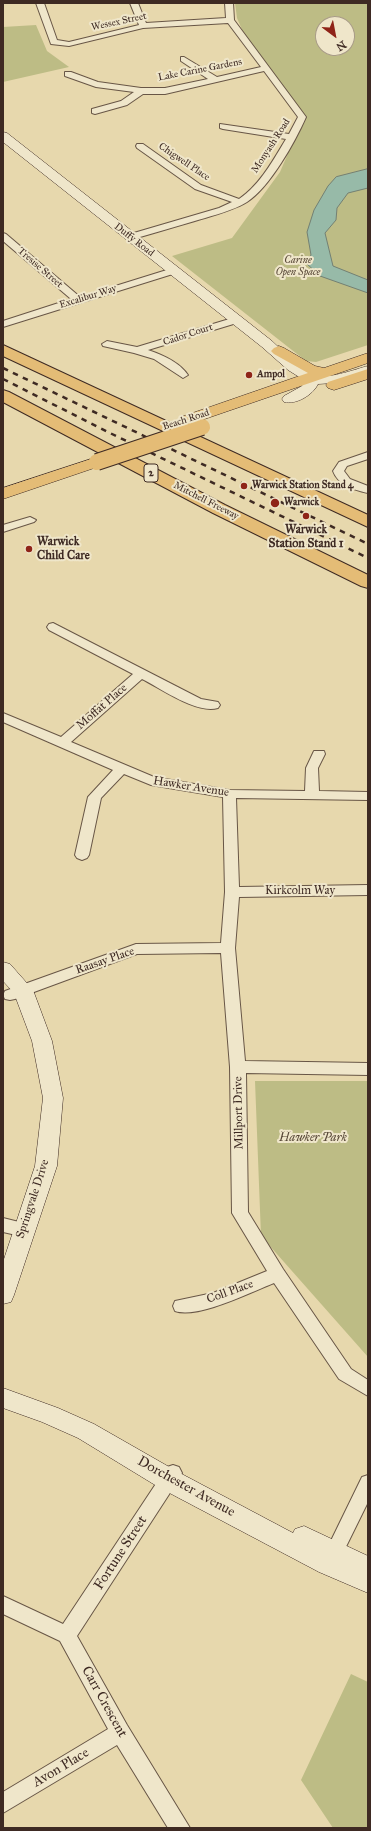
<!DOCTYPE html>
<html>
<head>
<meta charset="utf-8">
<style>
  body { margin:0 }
  #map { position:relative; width:371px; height:1831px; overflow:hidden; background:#e7d8ad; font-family:"IM FELL Great Primer",serif }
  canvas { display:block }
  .frame { position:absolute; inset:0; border:4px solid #3e2a23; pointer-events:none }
  .north { position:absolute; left:315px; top:16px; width:40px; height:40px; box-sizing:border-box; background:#efe6ca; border:1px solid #a89b87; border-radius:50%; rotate:148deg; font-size:11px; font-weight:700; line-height:16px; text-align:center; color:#3e2a23 }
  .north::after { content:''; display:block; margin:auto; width:14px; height:18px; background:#8f2418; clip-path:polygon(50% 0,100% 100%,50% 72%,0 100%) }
</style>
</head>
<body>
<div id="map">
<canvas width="371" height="1831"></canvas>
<div class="frame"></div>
<div class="north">N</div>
</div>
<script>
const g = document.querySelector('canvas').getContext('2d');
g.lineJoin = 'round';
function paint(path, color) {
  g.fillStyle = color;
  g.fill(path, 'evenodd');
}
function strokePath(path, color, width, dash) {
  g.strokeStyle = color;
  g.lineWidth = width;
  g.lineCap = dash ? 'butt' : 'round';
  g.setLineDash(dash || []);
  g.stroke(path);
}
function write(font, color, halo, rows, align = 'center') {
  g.font = font + ' "IM FELL Great Primer",serif';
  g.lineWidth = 4;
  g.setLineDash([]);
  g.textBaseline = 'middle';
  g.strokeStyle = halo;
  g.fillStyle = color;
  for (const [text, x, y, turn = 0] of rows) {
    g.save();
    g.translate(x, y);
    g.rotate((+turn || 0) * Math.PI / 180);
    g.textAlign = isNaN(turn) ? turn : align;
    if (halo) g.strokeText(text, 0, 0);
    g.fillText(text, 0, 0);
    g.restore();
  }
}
paint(new Path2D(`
  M235,3H368V345L316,362L306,361L172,256L232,238L280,172L304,116L246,39L237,18ZM323,24H347V48H323Z
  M36,25L47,51L69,67L3,82V27Z
  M255,1081H368V1357L261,1236Z
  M351,1674L368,1682V1828H333L301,1780Z`), '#bdbc85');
const water = new Path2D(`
  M368,169V188L348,193L337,208L336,220L325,233L333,266L368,280V293L320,276L306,263L311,255L307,232L314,210L328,186L336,177Z`);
paint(water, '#97baa8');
strokePath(water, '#738073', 1);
const street = new Path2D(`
  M36,3H44L57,40L69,42L139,25L130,3H138L146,23L226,18L225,3H233L234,20L306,117C295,142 270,187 247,202C232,211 215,215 198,220C177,226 155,233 133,239H127L125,237L127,235L219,208L232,202L195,189L137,148L136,146L137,144H143L201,185L239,199C260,185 274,159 286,139L223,129L220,128V124L289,134L298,117L264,71L165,94H143L127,105L95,114L92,113V109L121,101L134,92L96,87L65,76V72H71L98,82L141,88H165L208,79L181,61V57H184L217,77L261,67L228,23L143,28L69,46L51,44Z
  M3,233L6,234L80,297L170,269L173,268L178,271L176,273L3,327V321L71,299L3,241Z
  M236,317L241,320L240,322L148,350C163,355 179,362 188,375L183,378L154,359L134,353L103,346L102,344L107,341L137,347Z
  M368,452V459L347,466L344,471L350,479L368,486V493C354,490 338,485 333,471L339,462Z
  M30,517L36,520L34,522L3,532V525Z
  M53,623L201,699L218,702L220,705L218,708C196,714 162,689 142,679L71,742L154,777L229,790L305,791L306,768L314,751H324L325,754L318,768L319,791L368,792V800L236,798L239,887L368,885V895L239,897L235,948L245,1061L368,1063V1075L246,1073L248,1212L283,1269L351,1369L368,1380V1396L339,1379L274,1283C251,1292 198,1319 175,1311L173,1306L175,1301L213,1293L267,1271L232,1213L230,1067L221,953L137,954L15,999L10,1000L5,999L3,995L5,991L136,944L221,943L225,892L223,797L151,785L124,774L101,798L89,855L87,858L82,860L77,858L75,855L88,797L113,770L3,722V713L61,737L133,674L49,630L47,627L49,624Z
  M3,1218L31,1225L33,1230L31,1235L25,1237L3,1232Z
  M173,1465L179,1467L182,1473L179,1479L77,1636L127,1725L190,1828H168L117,1745L3,1813V1792L108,1729L60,1641L3,1614V1596L63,1624L167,1467Z
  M368,1475V1502L337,1565L331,1568L325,1565L322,1559L325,1553L362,1477Z`);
const secondary = new Path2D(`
  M3,132L7,133L272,341L297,365L300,367H308C310,369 312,373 314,374C325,381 356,369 368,366V374L334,383L318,384C313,395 296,405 284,402L282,399L284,396L302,386L304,380L288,370L262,347L3,142Z
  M3,962L10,964L33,990L52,1041L63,1098L57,1166L14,1295L11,1302L3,1304V1262L35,1166L43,1098L32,1041L14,993L3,981Z
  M3,1388L58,1408L94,1424L178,1472L293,1533L295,1529L304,1526L368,1556V1593L319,1572L160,1488L78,1438L42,1422L3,1408Z`);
const primary = new Path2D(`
  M279,346L284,348L315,366L324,368L368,353V363L193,423L187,425L181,423L179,420L181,417L308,373L274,354L271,351L274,348Z
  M368,369V379L334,390L328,388L326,385L328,382Z
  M97,457L103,459L105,462L103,465L3,499V488Z`);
const highway = new Path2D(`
  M3,345L368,515V527L3,356Z
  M3,390L9,392L225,505L368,575V588L361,586L213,513L3,402Z`);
strokePath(street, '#685646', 2);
strokePath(secondary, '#3e2a23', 1);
strokePath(primary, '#3e2a23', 1);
strokePath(highway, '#3e2a23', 2);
paint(street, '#efe6ca');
paint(secondary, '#efe6ca');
paint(primary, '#e4bc76');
paint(highway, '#e4bc76');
strokePath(new Path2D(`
  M3,368L368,544
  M3,379L112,434L368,558`), '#3e2a23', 2.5, [5.5, 5.5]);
const primaryBridge = new Path2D(`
  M97,462L202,427`);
strokePath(primaryBridge, '#3e2a23', 18, []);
strokePath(primaryBridge, '#e4bc76', 16);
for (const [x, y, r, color] of [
  [249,375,4,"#8f2418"],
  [244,486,4,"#8f2418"],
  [275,503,5,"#8f2418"],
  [306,516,4,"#8f2418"],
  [29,549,4,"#8f2418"]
]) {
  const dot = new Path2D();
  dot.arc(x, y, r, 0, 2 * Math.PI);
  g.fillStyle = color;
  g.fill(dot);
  strokePath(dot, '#efe6ca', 1.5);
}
write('10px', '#3e2a23', '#efe6ca', [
  ["Wessex Street",119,22,-12],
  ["Lake Carine Gardens",200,70,-11],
  ["Monyash Road",271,146,-57],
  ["Chigwell Place",184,162,34],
  ["Duffy Road",134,240,38],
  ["Tresise Street",40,268,41],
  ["Excalibur Way",88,297,-17],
  ["Cador Court",188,335,-18],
  ["Beach Road",186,420,-18],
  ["Mitchell Freeway",206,501,27]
]);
write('italic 10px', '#574737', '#efe6ca', [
  ["Carine",298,261],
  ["Open Space",298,273]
]);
write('bold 10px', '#3e2a23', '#efe6ca', [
  ["Ampol",257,375],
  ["Warwick Station Stand 4",252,486],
  ["Warwick",284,503]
], 'left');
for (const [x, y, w] of [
  [151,473,14]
]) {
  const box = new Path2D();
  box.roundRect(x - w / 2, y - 9, w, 18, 3);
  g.fillStyle = '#efe6ca';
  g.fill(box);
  strokePath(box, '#3e2a23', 1);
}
write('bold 11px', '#3e2a23', null, [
  ["2",151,473]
]);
write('bold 12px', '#3e2a23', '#efe6ca', [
  ["Warwick",306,530],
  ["Station Stand 1",306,544],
  ["Warwick",37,542,"left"],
  ["Child Care",37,556,"left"]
]);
write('12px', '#3e2a23', '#efe6ca', [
  ["Moffat Place",102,707,-41],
  ["Hawker Avenue",191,787,9],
  ["Kirkcolm Way",300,891],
  ["Raasay Place",105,961,-19],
  ["Millport Drive",239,1113,-91],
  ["Springvale Drive",33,1199,-72],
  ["Coll Place",230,1292,-20]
]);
write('italic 12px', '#574737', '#efe6ca', [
  ["Hawker Park",313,1138]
]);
write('14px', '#3e2a23', '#efe6ca', [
  ["Dorchester Avenue",186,1487,29],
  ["Fortune Street",121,1553,-57],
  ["Carr Crescent",104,1702,61],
  ["Avon Place",61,1768,-31]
]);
</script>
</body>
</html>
